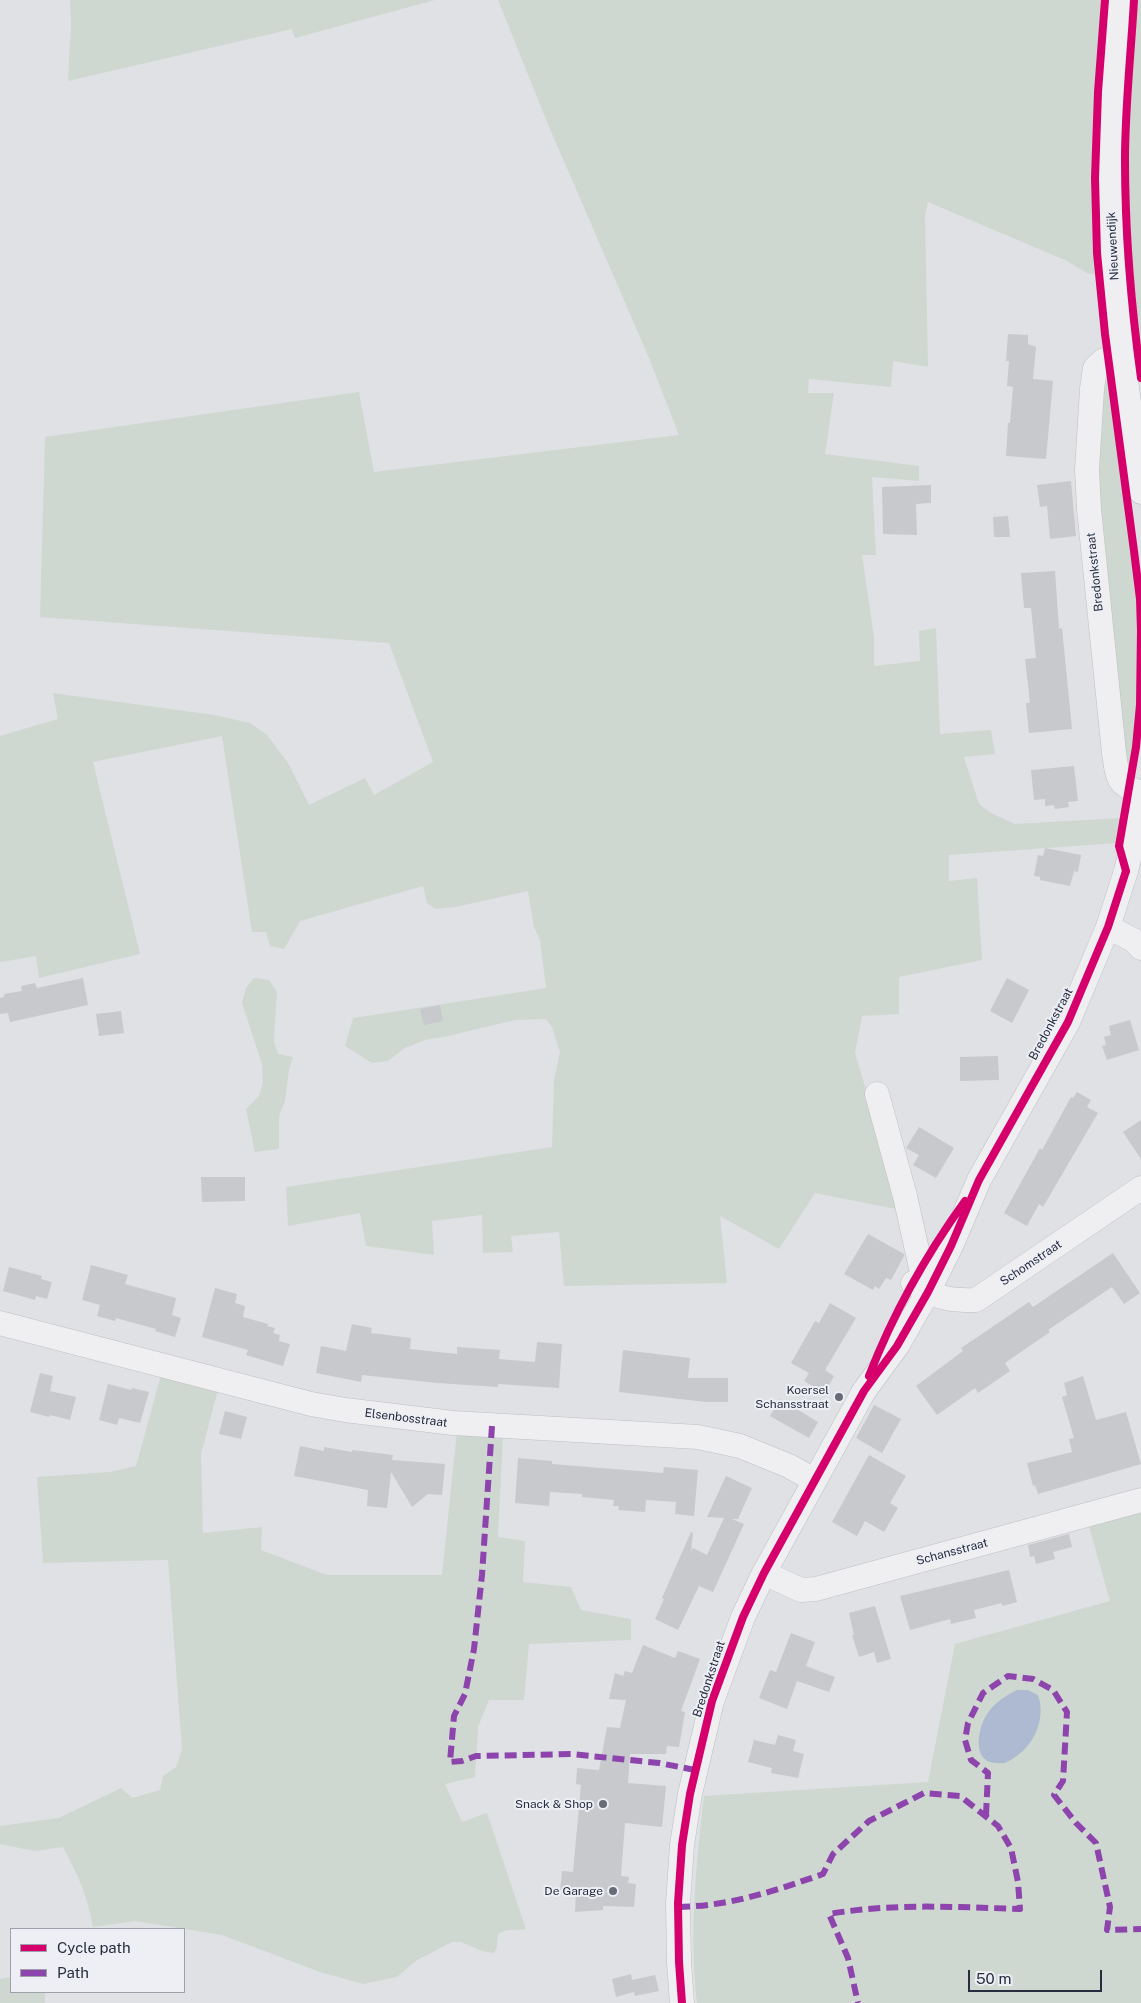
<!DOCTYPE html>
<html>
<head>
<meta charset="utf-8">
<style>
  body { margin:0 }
  #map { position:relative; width:1141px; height:2003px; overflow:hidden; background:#dfe1e5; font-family:"Public Sans",sans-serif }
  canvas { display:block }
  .legend { position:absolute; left:10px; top:1928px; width:175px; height:65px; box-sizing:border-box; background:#edeff5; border:1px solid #9ea1ac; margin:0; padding:6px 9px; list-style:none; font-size:15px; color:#272d3e }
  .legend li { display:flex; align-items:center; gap:10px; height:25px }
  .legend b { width:25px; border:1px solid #9ea1ac }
  .scale { position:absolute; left:968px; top:1970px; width:134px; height:22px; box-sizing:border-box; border:2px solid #272d3e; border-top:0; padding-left:6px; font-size:15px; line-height:18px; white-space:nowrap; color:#272d3e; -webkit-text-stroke:4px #edeff5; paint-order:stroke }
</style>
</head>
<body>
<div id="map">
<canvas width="1141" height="2003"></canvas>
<ul class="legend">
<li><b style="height:6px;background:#d6006c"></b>Cycle path</li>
<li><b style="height:6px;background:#8e44ad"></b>Path</li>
</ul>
<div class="scale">50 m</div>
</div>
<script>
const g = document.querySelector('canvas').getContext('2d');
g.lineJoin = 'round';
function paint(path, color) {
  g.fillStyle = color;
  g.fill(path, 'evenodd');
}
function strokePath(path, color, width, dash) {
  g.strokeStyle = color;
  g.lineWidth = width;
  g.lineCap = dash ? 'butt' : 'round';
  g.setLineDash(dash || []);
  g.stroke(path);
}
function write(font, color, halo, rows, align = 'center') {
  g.font = font + ' "Public Sans",sans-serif';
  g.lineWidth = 4;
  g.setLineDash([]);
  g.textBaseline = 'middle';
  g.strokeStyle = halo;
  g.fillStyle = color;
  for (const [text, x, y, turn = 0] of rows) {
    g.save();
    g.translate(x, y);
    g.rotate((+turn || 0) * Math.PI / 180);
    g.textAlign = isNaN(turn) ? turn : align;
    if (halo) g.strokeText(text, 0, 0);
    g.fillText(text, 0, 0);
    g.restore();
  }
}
paint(new Path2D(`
  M70,0H435L295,38L292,29L68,81L71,25Z
  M498,0H1102C1094,92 1089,183 1097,275L1087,273L1067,261L928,202L925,216L928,367L893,361L891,387L809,379L808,393H834L825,454L919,466V481L872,477L876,555H862L874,637V666L920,661L919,631L936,628L940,734L991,730L995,754L964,757L979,804L991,813L1015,824L1122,818L1117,843L949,855V881L977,878L982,960L899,977V1014L862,1016L855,1053L867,1093L896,1209L815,1193L779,1249L720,1216L727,1283L564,1286L559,1232L511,1236L513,1252L483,1253L482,1215L432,1221L434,1255L366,1246L360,1213L288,1226L286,1187L552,1147L554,1080L560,1052L552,1027L546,1019L515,1020L448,1036L425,1040L405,1048L388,1061L372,1063L345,1046L353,1018L546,988L540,940L534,927L528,891L455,907L435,909L427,903L423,886L300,921L284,949L270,946L266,932H252L222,736L93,762L140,954L39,978L36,956L0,962V736L58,719L53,693L214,715L250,723L267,735L288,763L309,805L365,778L374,795L433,762L389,643L40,617L45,437L359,392L374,472L679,435L649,358L547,122Z
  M1137,0H1141V361C1132,293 1126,224 1128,156C1129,104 1133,52 1137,0Z
  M1109,380L1137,601L1139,653L1137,717L1130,778L1125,774L1096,532L1102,382Z
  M254,978L269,980L277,992L274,1041L278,1054L293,1057L289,1070L285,1101L279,1116V1149L255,1152L246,1109L259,1096L263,1082L262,1064L242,1003L246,988Z
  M161,1375L218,1390L201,1454L203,1533L262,1527L261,1550L327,1575H442L457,1431L503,1436L498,1537L525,1541L523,1582L571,1587L581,1610L631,1619V1640L529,1644L524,1700H489L478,1727L475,1777L445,1784L462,1822L487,1813L526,1929C516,1931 505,1928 498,1934L497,1947L494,1953L482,1951L461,1942H452L417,1960L397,1977L363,1984L320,1972L222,1935L135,1921L93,1927C88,1897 77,1873 63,1847L35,1851L0,1844V1826L59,1818L121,1788L132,1798L160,1790L163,1776L176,1767L182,1750L168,1560L43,1563L37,1477L110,1472L136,1466Z
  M1141,1508V2003H866L852,2001L851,2003H697C689,1935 696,1864 704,1796L928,1782L955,1644L1110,1601L1088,1523Z
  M11,1977V1992H45V2003H0V1979Z`), '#ced8d0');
paint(new Path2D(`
  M1017,1690H1028L1038,1695C1047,1721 1032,1750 1007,1762C1004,1764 1000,1763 996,1763C978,1762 977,1745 980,1731C985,1710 999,1699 1017,1690Z`), '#adbad1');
paint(new Path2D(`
  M1008,334L1028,335V344L1036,347L1033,379L1053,381L1046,459L1006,456L1008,423H1010L1013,387L1007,386L1009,361H1006Z
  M1071,481L1076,536L1050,539L1047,506L1040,507L1037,485Z
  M931,485V503L916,504L917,535L883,534L882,487Z
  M1008,516L1010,537H994L993,517Z
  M1055,571L1059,629L1062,628L1072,729L1029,733L1026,703H1030L1025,659L1036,658L1031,608H1024L1021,573Z
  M1074,766L1078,801L1068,802L1069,807L1055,809L1054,805L1045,806V799L1034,800L1031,770Z
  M1045,848L1081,855L1078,872L1074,871L1070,886L1040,880V877L1034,876L1038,855L1043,856Z
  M83,978L88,1005L10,1022L8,1013L0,1014V998L4,997V994L22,991L21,986L35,983L37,988Z
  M1007,978L1029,990L1012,1023L990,1011Z
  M440,1005L443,1021L424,1025L420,1009Z
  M121,1011L124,1033L99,1036L96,1014Z
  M1130,1020L1139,1050L1107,1060L1102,1046L1106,1045L1104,1037L1111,1035L1109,1026Z
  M998,1056L999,1080L960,1081V1057Z
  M1077,1092L1091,1100L1087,1107L1098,1113L1043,1207L1039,1204L1027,1226L1004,1213L1040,1148L1042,1150L1071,1097L1073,1098Z
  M1141,1120V1159L1123,1132Z
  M919,1127L954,1148L936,1178L913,1165L919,1155L906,1148Z
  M201,1177H245V1201L202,1202Z
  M868,1234L904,1254V1256L891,1280L886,1278L879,1289L875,1286L873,1290L844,1274Z
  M1113,1253L1140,1293L1124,1304L1112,1287L1048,1330L1050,1332L1005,1363L1010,1371L978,1393L975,1388L937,1415L916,1386L963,1351L961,1348L973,1340L1029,1302L1033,1307Z
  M91,1265L128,1275L125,1284L176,1298L172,1315L181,1318L175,1337L155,1331L156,1329L116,1318L115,1321L97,1316L100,1305L82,1300Z
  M9,1267L42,1276L41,1279L52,1282L47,1299L36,1296L35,1300L3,1291Z
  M215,1288L237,1294L235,1303L245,1306L243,1317L268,1324L267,1326L275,1328L273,1333L280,1335L279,1341L290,1344L283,1366L246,1355L248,1350L202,1337Z
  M830,1303L856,1318L825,1370L834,1376L825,1393L804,1381L809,1373L791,1363L815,1321L819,1323Z
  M352,1324L372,1328L371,1333L411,1338L410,1349L457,1354V1347L500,1350L499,1359L535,1362L537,1342L562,1344L559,1388L498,1384V1387L437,1383L362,1375L361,1382L316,1373L321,1346L346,1351Z
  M623,1350L690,1358L688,1378H728V1402H706L619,1392Z
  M40,1373L53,1376L50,1391L76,1397L70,1420L50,1415L49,1417L30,1412Z
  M1083,1376L1096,1420L1126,1412L1141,1464L1038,1494L1035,1485L1033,1486L1027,1463L1072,1452L1069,1439L1074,1438L1062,1397L1067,1395L1064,1383Z
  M108,1384L131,1390L132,1388L149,1392L140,1423L119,1418L117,1425L99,1420Z
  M780,1399L818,1422L809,1438L770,1416Z
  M874,1405L901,1419L882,1453L856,1438Z
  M225,1411L247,1417L241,1439L219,1434Z
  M300,1446L324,1451V1447L352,1452V1450L393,1455L392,1460L445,1464L442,1495L428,1494L412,1507L391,1472L387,1508L367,1506L368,1490L294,1476Z
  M869,1455L906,1476L890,1503L898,1508L884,1532L865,1521L857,1536L832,1522Z
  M518,1458L552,1461V1464L663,1473L664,1467L698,1470L694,1516L675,1514L676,1502L646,1500L645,1512L618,1510L619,1506H613L614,1500L582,1497V1494L550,1492L549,1506L515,1503Z
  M726,1476L752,1488L738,1519H732L744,1524L713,1592L699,1586L678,1630L655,1619L664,1599L662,1598L691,1532L693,1533L691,1552L693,1548L707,1555L724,1518L707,1517Z
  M1069,1534L1072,1547L1053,1552L1055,1559L1036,1564L1034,1556L1030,1557L1028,1545Z
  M1009,1570L1017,1602L1002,1606V1603L974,1610L976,1618L951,1624L950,1619L910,1630L900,1596Z
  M875,1606L891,1659L877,1663L874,1652L859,1657L852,1635H854L849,1613Z
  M791,1633L815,1642L806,1666L835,1677L829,1692L797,1681L787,1709L759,1698L770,1670L776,1672Z
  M643,1645L675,1658L678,1651L700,1659L681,1711L685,1712L679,1747L667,1746L666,1754H630L628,1783L666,1786L662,1827L625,1823L621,1876L629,1877L628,1883L636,1884L634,1907L603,1906V1910L575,1912L576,1892H560L562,1871L573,1872L581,1785L576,1784L577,1768L599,1770L607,1727L620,1728L626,1700L609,1699L615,1673L623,1676L625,1671L632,1673Z
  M778,1735L796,1740L793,1751L804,1754L798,1778L771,1773L772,1768L748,1762L754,1740L775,1745Z
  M631,1974L632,1980L655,1975L659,1991L635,1996L634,1992L616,1997L612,1979Z`), '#c7c9cd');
const minor = new Path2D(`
  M1119,0L1113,93L1110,179L1112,252L1123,358L1141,492
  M1123,358L1104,360L1095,368L1092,389L1087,470L1089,509L1114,753C1118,778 1116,784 1141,793
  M1108,927L1133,940L1141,948
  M877,1094L905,1196L921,1268
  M913,1283C937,1298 949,1301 976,1300L1141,1188
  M0,1323L311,1404L345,1410L453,1423L698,1437L740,1446L789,1466L814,1480
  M764,1573L801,1590L816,1589L1141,1500
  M682,2003L679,1962L678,1903L682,1845L690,1794L712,1701L743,1617L764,1573L864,1391L897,1346L928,1292L951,1246L979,1180L1068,1022L1108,927L1126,871L1141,809`);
strokePath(minor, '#bebfc3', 25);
strokePath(minor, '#efeff2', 24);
strokePath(new Path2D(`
  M492,1426L482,1575L474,1649L465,1694L454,1716L450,1762L462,1761L476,1756L571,1754L659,1763L695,1770
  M986,1815L988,1773L971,1760L965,1740L968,1723L983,1693L1008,1676L1033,1679L1053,1690L1067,1712L1063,1781L1054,1795L1076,1823L1096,1843L1110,1907L1107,1930L1141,1929
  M678,1907C731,1906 774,1891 823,1874L833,1854L869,1821L924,1793L960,1796L998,1826L1011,1848L1018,1882L1020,1909C956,1907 893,1903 829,1914L848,1958L858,2003`), '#8e44ad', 6, [12, 6]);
strokePath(new Path2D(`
  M1105,0L1098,92L1095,178L1097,253L1105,334L1134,551L1140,599L1141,630L1140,705L1136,747L1119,846L1126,871
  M1134,0C1131,53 1125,107 1125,160C1125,233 1131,305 1141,378
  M869,1376C893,1314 926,1255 965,1201
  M682,2003L679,1962L678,1903L682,1845L690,1794L712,1701L743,1617L764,1573L864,1391L897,1346L928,1292L951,1246L979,1180L1068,1022L1108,927L1126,871`), '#d6006c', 8);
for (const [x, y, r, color] of [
  [839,1397,5,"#676c78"],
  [603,1804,5,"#676c78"],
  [613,1891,5,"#676c78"]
]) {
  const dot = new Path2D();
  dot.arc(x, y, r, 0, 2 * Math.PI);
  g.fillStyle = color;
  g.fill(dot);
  strokePath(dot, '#edeff5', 2);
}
write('12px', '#272d3e', '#edeff5', [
  ["Nieuwendijk",1113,246,-93],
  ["Bredonkstraat",1095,572,-96],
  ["Bredonkstraat",1051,1024,-62],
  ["Schomstraat",1031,1263,-34],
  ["Elsenbosstraat",406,1418,7],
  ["Schansstraat",952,1552,-15],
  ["Bredonkstraat",709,1679,-72]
]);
write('12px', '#272d3e', '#edeff5', [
  ["Koersel",829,1390],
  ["Schansstraat",829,1404],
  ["Snack & Shop",593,1804],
  ["De Garage",603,1891]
], 'right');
</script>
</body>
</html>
